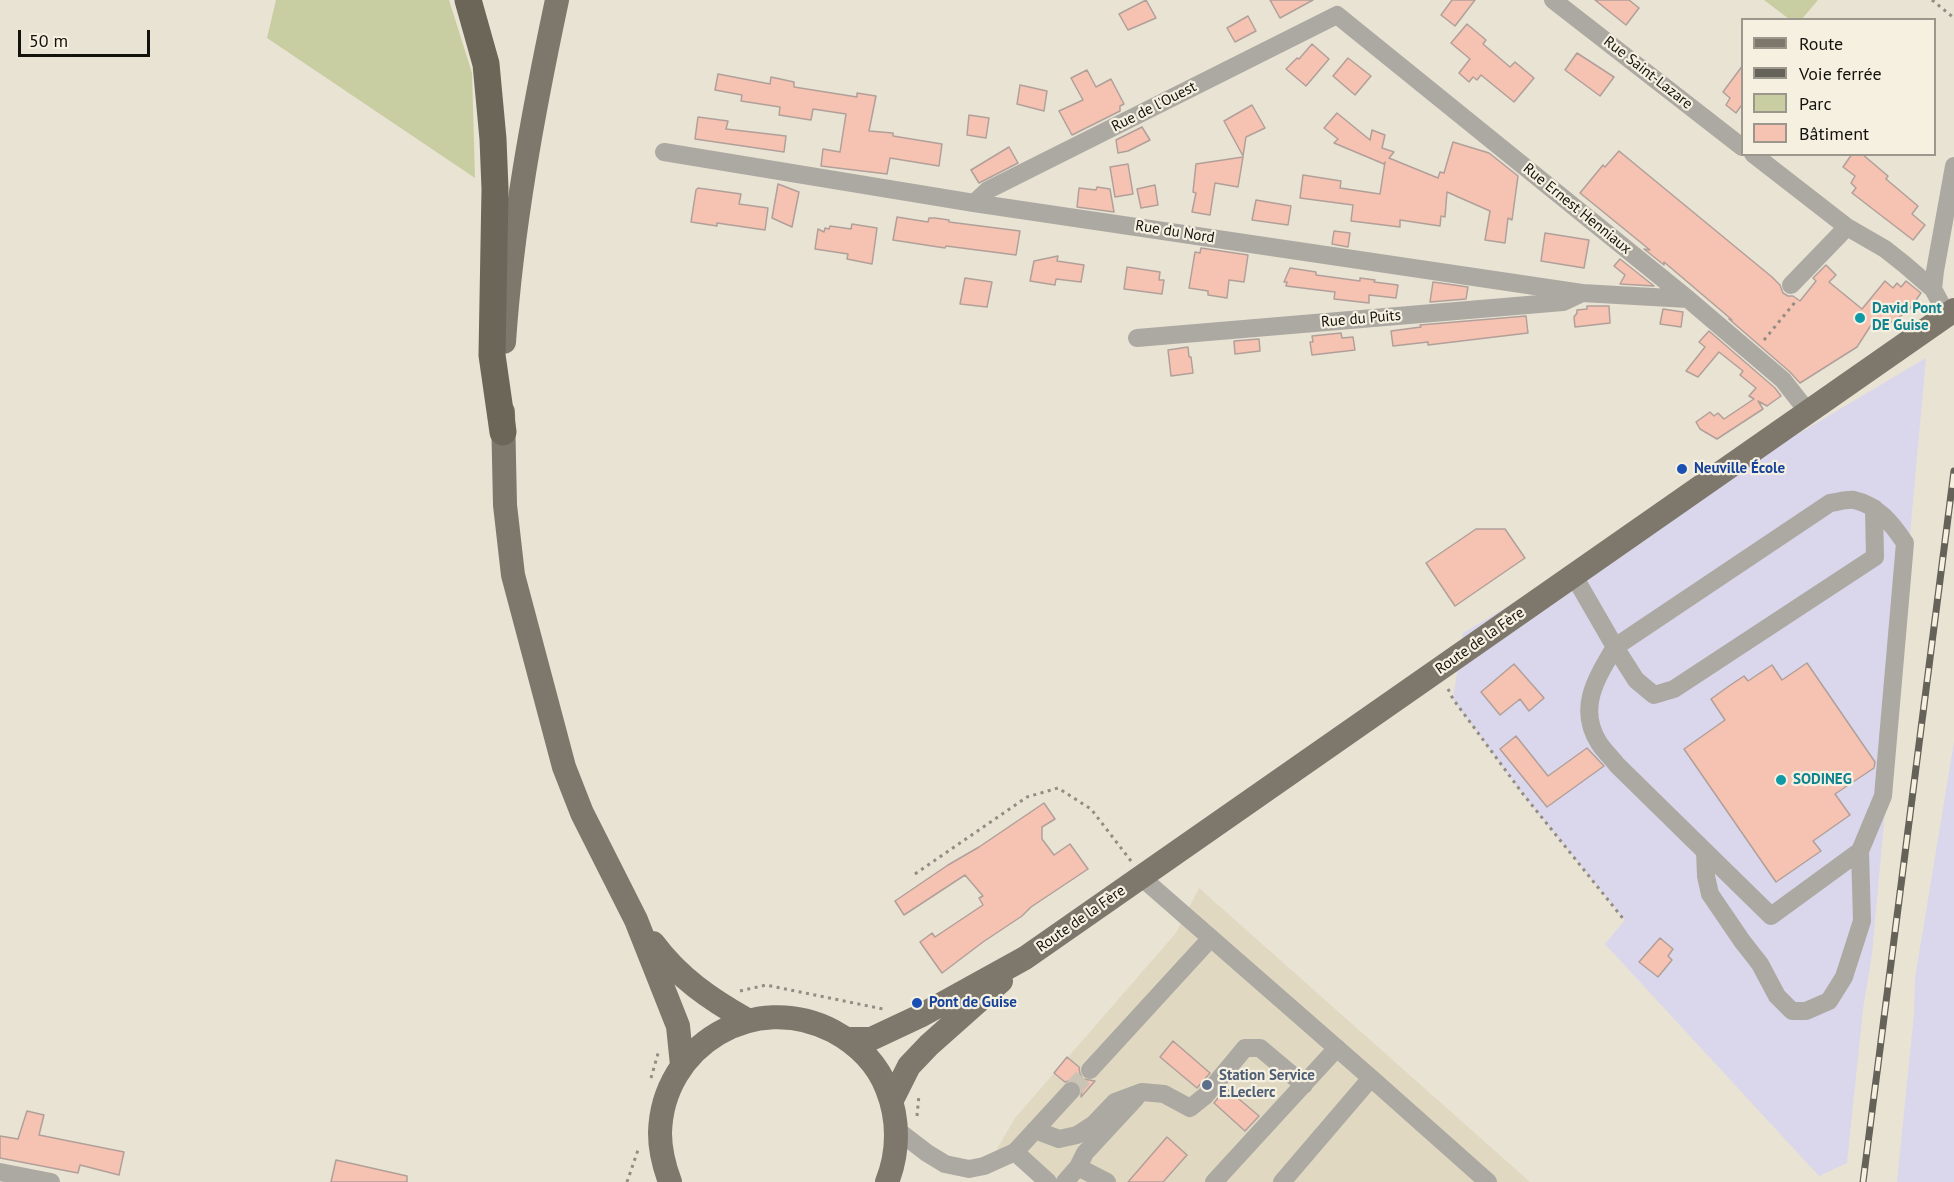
<!DOCTYPE html>
<html>
<head>
<meta charset="utf-8">
<style>
  body { margin:0 }
  #map { position:relative; width:1954px; height:1182px; overflow:hidden; background:#e9e3d4; font-family:"PT Sans",sans-serif }
  canvas { display:block }
  .legend { position:absolute; left:1741px; top:18px; width:195px; height:138px; box-sizing:border-box; background:#f6f0e1; border:2px solid #9c978c; margin:0; padding:8px 10px; list-style:none; font-size:18px; color:#14120d }
  .legend li { display:flex; align-items:center; gap:12px; height:30px }
  .legend b { width:30px; border:2px solid #9c978c }
  .scale { position:absolute; left:18px; top:30px; width:132px; height:27px; box-sizing:border-box; border:3px solid #14120d; border-top:0; padding-left:8px; font-size:18px; line-height:21px; white-space:nowrap; color:#14120d; -webkit-text-stroke:4px #f6f0e1; paint-order:stroke }
</style>
</head>
<body>
<div id="map">
<canvas width="1954" height="1182"></canvas>
<ul class="legend">
<li><b style="height:8px;background:#7d776c"></b>Route</li>
<li><b style="height:8px;background:#656259"></b>Voie ferrée</li>
<li><b style="height:16px;background:#c9cda2"></b>Parc</li>
<li><b style="height:16px;background:#f6c2b1"></b>Bâtiment</li>
</ul>
<div class="scale">50 m</div>
</div>
<script>
const g = document.querySelector('canvas').getContext('2d');
g.lineJoin = 'round';
function paint(path, color) {
  g.fillStyle = color;
  g.fill(path, 'evenodd');
}
function strokePath(path, color, width, dash) {
  g.strokeStyle = color;
  g.lineWidth = width;
  g.lineCap = dash ? 'butt' : 'round';
  g.setLineDash(dash || []);
  g.stroke(path);
}
function write(font, color, halo, rows, align = 'center') {
  g.font = font + ' "PT Sans",sans-serif';
  g.lineWidth = 4.5;
  g.setLineDash([]);
  g.textBaseline = 'middle';
  g.strokeStyle = halo;
  g.fillStyle = color;
  for (const [text, x, y, turn = 0] of rows) {
    g.save();
    g.translate(x, y);
    g.rotate((+turn || 0) * Math.PI / 180);
    g.textAlign = isNaN(turn) ? turn : align;
    if (halo) g.strokeText(text, 0, 0);
    g.fillText(text, 0, 0);
    g.restore();
  }
}
paint(new Path2D(`
  M1199,888L1530,1182H1036L997,1149L1015,1118L1176,933Z`), '#e0d8c1');
paint(new Path2D(`
  M1926,358L1872,954L1863,1009L1847,1163L1819,1176L1605,944L1625,920L1523,794L1453,699L1463,633Z
  M1954,742V1182H1897L1914,1014L1915,978Z`), '#dad6ec');
paint(new Path2D(`
  M276,0H449L472,73L475,178L267,38Z
  M1764,0H1818L1802,19H1789Z`), '#c9cda2');
const building = new Path2D(`
  M1146,0L1156,18L1128,30L1119,14Z
  M1270,0H1313L1280,18Z
  M1452,0H1475L1455,26L1441,15Z
  M1595,0H1629L1639,8L1626,25Z
  M1248,16L1256,31L1235,42L1227,28Z
  M1467,24L1486,40L1483,44L1510,67L1515,62L1534,78L1514,102L1481,75L1477,80L1473,77L1469,82L1459,73L1470,59L1451,43Z
  M1312,44L1329,59L1306,86L1286,69L1297,58L1299,59Z
  M1577,53L1614,77L1600,96L1565,70Z
  M1348,58L1371,76L1355,95L1333,76Z
  M1743,65V108L1741,106L1736,113L1726,105L1730,98L1723,92Z
  M1087,70L1096,87L1111,79L1124,104L1120,106V111L1072,135L1059,111L1083,100L1071,78Z
  M718,74L770,84L771,77L794,82V87L857,97V93L876,96L869,131L893,133V136L942,144L939,166L890,158L887,174L821,166L823,149L840,152L846,114L813,109L811,120L779,115L780,107L741,101L742,95L715,90Z
  M1020,85L1047,91L1044,111L1017,104Z
  M1252,105L1265,128L1246,137L1243,156L1224,121Z
  M1337,113L1370,140L1372,130L1385,135L1382,148L1394,152L1389,158L1438,178L1440,172L1444,173L1453,142L1489,153L1518,176L1512,220L1508,218L1505,243L1485,240L1490,211L1447,192L1445,217L1441,216L1440,226L1400,220V227L1351,221L1353,205L1300,198L1303,175L1341,181L1340,188L1380,194L1385,162L1384,164L1334,143L1338,139L1324,128Z
  M969,115L989,118L986,138L967,135Z
  M698,117L728,121L726,129L786,136L784,152L695,139Z
  M1142,127L1150,140L1128,151L1118,153L1116,140Z
  M1009,147L1018,163L979,183L971,170Z
  M1619,151L1772,277L1780,285L1783,293L1788,296H1793L1800,301L1816,281L1813,278L1826,265L1836,275L1829,282L1862,309L1885,281L1893,288L1897,283L1901,287L1906,281L1921,293L1908,311L1881,329L1873,322L1857,347L1800,383L1790,372L1729,319L1732,320L1724,313L1664,262V265L1644,249L1650,250L1580,193L1603,165L1605,167Z
  M1852,154H1862L1888,176L1886,179L1918,206L1912,214L1925,225L1913,240L1852,193L1856,188L1851,183L1855,176L1843,167Z
  M1243,157L1238,187L1215,183L1210,215L1192,212L1196,193L1193,192L1196,164Z
  M1128,164L1133,194L1115,197L1110,167Z
  M778,184L799,192L792,227L772,218Z
  M1155,185L1158,205L1141,208L1137,189Z
  M1097,187L1110,189L1114,212L1077,207L1079,188L1096,190Z
  M698,188L741,194L739,204L768,208L765,230L717,223V226L691,222L696,190Z
  M1256,200L1291,206L1288,225L1252,220Z
  M897,217L928,222L929,218H935L949,220V222L1020,231L1016,255L946,246L945,248L893,240Z
  M852,224L877,228L872,264L847,259L848,254L815,249L818,229L824,232L825,228L829,229L830,226L851,229Z
  M1334,231L1350,233L1348,247L1332,244Z
  M1545,233L1589,240L1584,268L1541,261Z
  M1201,248L1248,255L1244,282L1229,280L1227,298L1208,295V291L1189,288L1195,252L1200,253Z
  M1058,256L1057,261L1084,265L1081,282L1056,279L1055,285L1030,281L1034,261Z
  M1620,259L1654,286L1620,284L1625,275L1614,266Z
  M1127,267L1160,272L1159,280H1164L1162,294L1124,289Z
  M1290,268L1316,272V275L1360,281V278L1375,280L1374,282L1398,285L1396,298L1369,295V303L1334,299L1335,292L1286,286L1287,282H1284Z
  M965,278L992,282L987,307L960,304Z
  M1433,282L1468,287L1466,299L1430,302Z
  M1587,306H1609L1610,323L1575,327L1574,317L1577,313V310L1587,309Z
  M1663,309L1683,312L1681,327L1660,324Z
  M1526,316L1528,333L1428,345V342L1393,346L1391,331L1421,327L1420,325Z
  M1709,331L1775,388L1781,396L1767,406L1758,401L1763,409L1717,439L1700,429L1696,422L1710,412L1714,416L1718,413L1724,419L1754,399L1749,396L1756,388L1740,375L1743,371L1719,352L1698,377L1686,371L1705,347L1699,342Z
  M1341,333L1342,338L1353,337L1355,350L1312,355L1310,342H1313L1312,336Z
  M1259,339L1260,351L1235,354L1234,341Z
  M1188,347L1189,357H1191L1193,373L1171,376L1168,350Z
  M1476,529H1505L1525,558L1455,606L1426,563Z
  M1807,663L1875,762L1874,768L1835,794L1850,815L1813,841L1821,851L1776,882L1684,749L1725,720L1711,699L1729,686L1744,676L1748,681L1772,665L1782,680Z
  M1514,664L1544,698L1529,711L1520,699L1500,715L1481,692Z
  M1516,736L1548,776L1587,748L1604,766L1547,807L1500,749Z
  M1044,803L1055,819L1042,827V839L1054,855L1070,844L1088,869L1031,907L1022,916L983,942L942,973L920,942L932,933L935,937L983,905L979,898L983,896L965,875L904,915L895,901L948,865L979,847Z
  M1660,938L1673,949L1668,956L1672,960L1658,977L1639,962Z
  M1173,1041L1210,1073L1197,1088L1160,1057Z
  M1067,1057L1079,1067L1080,1074L1083,1079L1095,1081L1081,1097L1082,1088L1078,1082L1073,1080L1065,1082L1054,1073Z
  M1226,1088L1259,1116L1245,1131L1214,1103Z
  M27,1111L44,1115L39,1135L124,1152L119,1175L80,1165L78,1173L0,1158V1136L18,1139Z
  M1167,1137L1187,1155L1163,1182H1128Z
  M336,1160L407,1176V1182H331Z`);
paint(building, '#f6c2b1');
strokePath(building, '#b1a09a', 1.5);
strokePath(new Path2D(`
  M1071,1091L1090,1070`), '#c9c4b6', 18, [18, 9]);
strokePath(new Path2D(`
  M1932,0L1954,18
  M1764,340L1796,301
  M1448,689L1453,699L1523,794L1625,921
  M915,874L1027,797L1058,788L1091,809L1131,861
  M740,991L766,985L883,1009
  M651,1078L659,1050
  M917,1116L919,1095
  M627,1182L639,1147`), '#918d82', 3, [3, 4.5]);
strokePath(new Path2D(`
  M1553,0L1742,147
  M664,152L974,203L1582,293L1688,299
  M1753,154L1847,227L1885,249L1904,264L1933,289L1947,315
  M974,203L988,190L1337,15L1688,299L1783,380L1808,412
  M1791,285L1847,227
  M1933,289L1935,271L1954,166
  M1137,338L1563,302L1582,293
  M1574,576L1615,647C1596,679 1577,708 1599,743C1604,751 1612,758 1617,765L1771,916L1860,851L1883,796L1905,543C1893,525 1878,505 1854,500C1847,499 1838,502 1830,503L1615,647L1636,680L1654,695L1674,689L1875,557L1874,508
  M1705,851L1706,876L1710,894L1742,941L1760,964L1777,996L1792,1011H1806L1829,1001L1844,977L1862,921L1860,851
  M1141,877L1371,1078L1488,1182
  M1090,1070L1211,938
  M897,1130L927,1153L945,1164L969,1169L984,1166L1015,1152L1071,1091
  M1035,1130L1059,1139L1077,1135L1094,1124L1115,1102L1142,1092L1164,1094L1190,1108L1205,1096L1245,1048H1260L1304,1085
  M1015,1152L1048,1182
  M1078,1167L1107,1182
  M0,1172L51,1182
  M1065,1182L1078,1167L1085,1153L1136,1098
  M1214,1182L1337,1048
  M1282,1182L1371,1078`), '#aca9a2', 18);
strokePath(new Path2D(`
  M504,342C512,226 533,113 557,0
  M503,412L505,505L513,575L564,767L582,813L636,920L678,1026L682,1065
  M653,943C679,978 710,999 747,1020
  M848,1039H871L920,1016L1025,958L1954,310
  M892,1100L909,1066L929,1045L1001,981
  M670,1182C664,1166 660,1150 660,1133C662,1045 755,990 833,1031C857,1044 877,1063 887,1089C899,1119 899,1152 887,1182`), '#7d776c', 24);
strokePath(new Path2D(`
  M468,0L486,64L493,139L495,189L492,355L503,432`), '#6c6658', 27);
const rail = new Path2D(`
  M1863,1182L1954,471`);
strokePath(rail, '#656259', 7);
strokePath(rail, '#f6f0e1', 4.5, [14]);
for (const [x, y, r, color] of [
  [1860,318,6,"#0f9aa8"],
  [1682,469,6,"#1a4fb4"],
  [1781,780,6,"#0f9aa8"],
  [917,1003,6,"#1a4fb4"],
  [1207,1085,6,"#5c6f8a"]
]) {
  const dot = new Path2D();
  dot.arc(x, y, r, 0, 2 * Math.PI);
  g.fillStyle = color;
  g.fill(dot);
  strokePath(dot, '#f6f0e1', 2);
}
write('15px', '#14120d', '#f6f0e1', [
  ["Rue Saint-Lazare",1648,73,38],
  ["Rue de l'Ouest",1154,107,-27],
  ["Rue Ernest Henniaux",1577,209,39],
  ["Rue du Nord",1175,232,9],
  ["Rue du Puits",1361,319,-5],
  ["Route de la Fère",1480,641,-35],
  ["Route de la Fère",1081,919,-35]
]);
write('bold 15px', '#0d838f', '#f6f0e1', [
  ["David Pont",1872,309],
  ["DE Guise",1872,326],
  ["SODINEG",1793,780]
], 'left');
write('bold 15px', '#164399', '#f6f0e1', [
  ["Neuville École",1694,469],
  ["Pont de Guise",929,1003]
], 'left');
write('bold 15px', '#4e5e75', '#f6f0e1', [
  ["Station Service",1219,1076],
  ["E.Leclerc",1219,1093]
], 'left');
</script>
</body>
</html>
